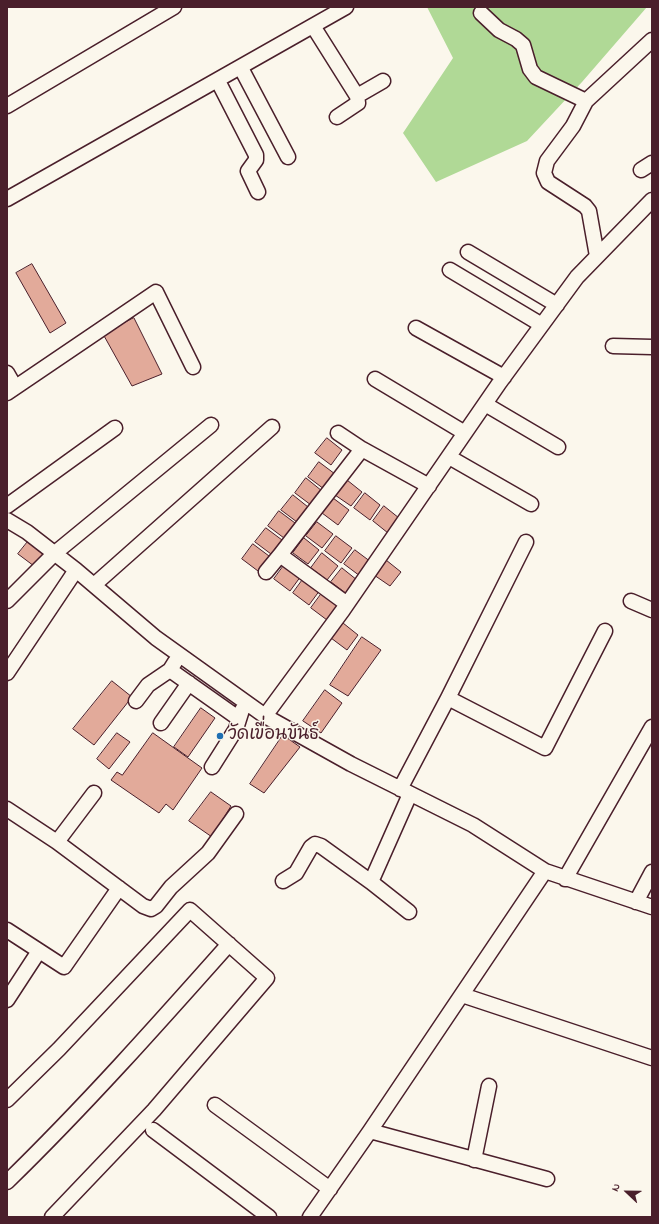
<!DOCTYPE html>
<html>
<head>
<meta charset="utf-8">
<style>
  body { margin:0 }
  #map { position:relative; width:659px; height:1224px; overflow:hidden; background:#fbf7ec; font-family:"Indie Flower",sans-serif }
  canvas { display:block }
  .frame { position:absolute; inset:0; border:8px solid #4a1f2b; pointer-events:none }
  .north { position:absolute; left:607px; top:1172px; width:40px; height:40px; -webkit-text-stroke:3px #fbf7ec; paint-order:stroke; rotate:292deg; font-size:11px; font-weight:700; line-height:16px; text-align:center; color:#4a1f2b }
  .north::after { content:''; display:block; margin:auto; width:14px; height:18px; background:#4a1f2b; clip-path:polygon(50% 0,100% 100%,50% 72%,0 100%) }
</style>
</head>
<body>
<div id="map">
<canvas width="659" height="1224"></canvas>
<div class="frame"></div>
<div class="north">N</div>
</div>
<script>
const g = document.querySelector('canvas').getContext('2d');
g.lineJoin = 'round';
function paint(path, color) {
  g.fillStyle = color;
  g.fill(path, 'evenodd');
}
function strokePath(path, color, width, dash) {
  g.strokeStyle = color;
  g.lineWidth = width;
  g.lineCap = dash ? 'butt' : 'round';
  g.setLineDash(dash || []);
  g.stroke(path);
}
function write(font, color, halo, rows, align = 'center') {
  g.font = font + ' "Indie Flower","Playpen Sans Thai",sans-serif';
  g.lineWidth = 3;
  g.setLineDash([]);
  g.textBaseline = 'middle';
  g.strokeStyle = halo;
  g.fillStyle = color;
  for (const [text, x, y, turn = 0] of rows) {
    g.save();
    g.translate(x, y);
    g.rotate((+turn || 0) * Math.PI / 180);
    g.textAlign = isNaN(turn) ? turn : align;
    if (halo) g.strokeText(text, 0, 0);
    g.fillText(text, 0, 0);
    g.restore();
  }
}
paint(new Path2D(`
  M427,7H647L582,82L527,141L436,182L403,133L453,58Z`), '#b0d996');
const building = new Path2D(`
  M32,264L66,323L50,333L16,273Z
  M134,318L162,374L132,386L103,334Z
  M327,438L342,450L331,465L315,453Z
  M319,462L335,474L324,489L308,477Z
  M306,478L322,491L311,505L295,493Z
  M347,480L362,492L351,506L335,495Z
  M365,493L380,505L370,520L354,508Z
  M293,495L308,507L297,522L281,510Z
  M333,498L349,510L338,525L322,513Z
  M384,506L399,518L388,533L373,521Z
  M279,511L295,523L284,538L268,526Z
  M317,522L333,534L322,548L306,536Z
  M266,528L282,540L271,554L255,542Z
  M336,536L352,548L341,563L325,551Z
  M304,538L319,550L308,564L293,553Z
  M30,539L45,551L34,566L18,554Z
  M253,544L269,556L258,571L242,559Z
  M355,550L371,562L360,576L344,564Z
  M322,553L338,566L327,580L311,568Z
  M386,560L401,572L390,586L374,575Z
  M285,564L301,576L290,591L274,579Z
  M342,568L357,580L347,594L331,582Z
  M304,578L320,590L309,605L293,593Z
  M322,593L338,605L327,620L311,608Z
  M343,623L358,635L347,650L331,638Z
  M362,637L381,650L348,696L330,685Z
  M112,681L132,697L94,745L73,729Z
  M325,690L342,703L321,733L303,721Z
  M201,708L215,718L188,757L174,747Z
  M117,733L130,742L109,769L97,759Z
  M153,733L202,768L173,810L166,804L159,813L111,780L117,772L122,775Z
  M283,735L300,747L264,793L250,784Z
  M211,792L231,806L212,837L189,821Z`);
paint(building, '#e2aa9a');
strokePath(building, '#4a1f2b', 1);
const minor = new Path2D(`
  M481,13L499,30L516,39L523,45L530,69L536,77L586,101
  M313,26L357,96
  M241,68L288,157
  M218,81L256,155V160L248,171L258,192
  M7,106L174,7
  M337,117L358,103L357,96L383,81
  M641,170L652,163
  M7,199L346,7
  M468,252L557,305
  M597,256L589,211L585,206L548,182L544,173L547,161L573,126L586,101L652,40
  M450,270L542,325
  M416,328L504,377
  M613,346L652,347
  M7,373L15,387
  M375,379L465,433
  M7,393L156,292L193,367
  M485,404L558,447
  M338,433L362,449
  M449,457L531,504
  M7,506L115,428
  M7,520L27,532L76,570L156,638L265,716L351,764L473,825L545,871L652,907
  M266,572L280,555
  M94,585L272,427
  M7,601L55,553L211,425
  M631,601L652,610
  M347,604L280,555L362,449L429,486
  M170,670L238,718
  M7,673L76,570
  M448,698L545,748L605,631
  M136,701L148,685L170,670L175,662
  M265,716L343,610L500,382L577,277L652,200
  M161,723L189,683
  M212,767L236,729L242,710
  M400,789L448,698L526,542
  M7,809L57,842L143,906L151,909L156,906L171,887L208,853L236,814
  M57,842L94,793
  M565,879L652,727
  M283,881L296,873L311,847L315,844L321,846L371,882L410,794
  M371,882L409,912
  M636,902L652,872
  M7,930L64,967L119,888
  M462,995L652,1058
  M7,1000L39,951
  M7,1100L59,1049L190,910L267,978L154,1110L52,1217
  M215,1105L330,1189
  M153,1130L269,1217
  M370,1131L547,1179
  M474,1160L489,1086
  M7,1182C85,1106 157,1025 229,944
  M310,1217L370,1131L545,871`);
strokePath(minor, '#4a1f2b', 17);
strokePath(minor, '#fbf7ec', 14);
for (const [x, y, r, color] of [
  [220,736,4,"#1f6fb2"]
]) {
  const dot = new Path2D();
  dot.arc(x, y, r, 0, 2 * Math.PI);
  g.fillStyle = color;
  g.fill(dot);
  strokePath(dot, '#fbf7ec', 1.5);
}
write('18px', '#4a1f2b', '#fbf7ec', [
  ["วัดเขื่อนขันธ์",228,736]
], 'left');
</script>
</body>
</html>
